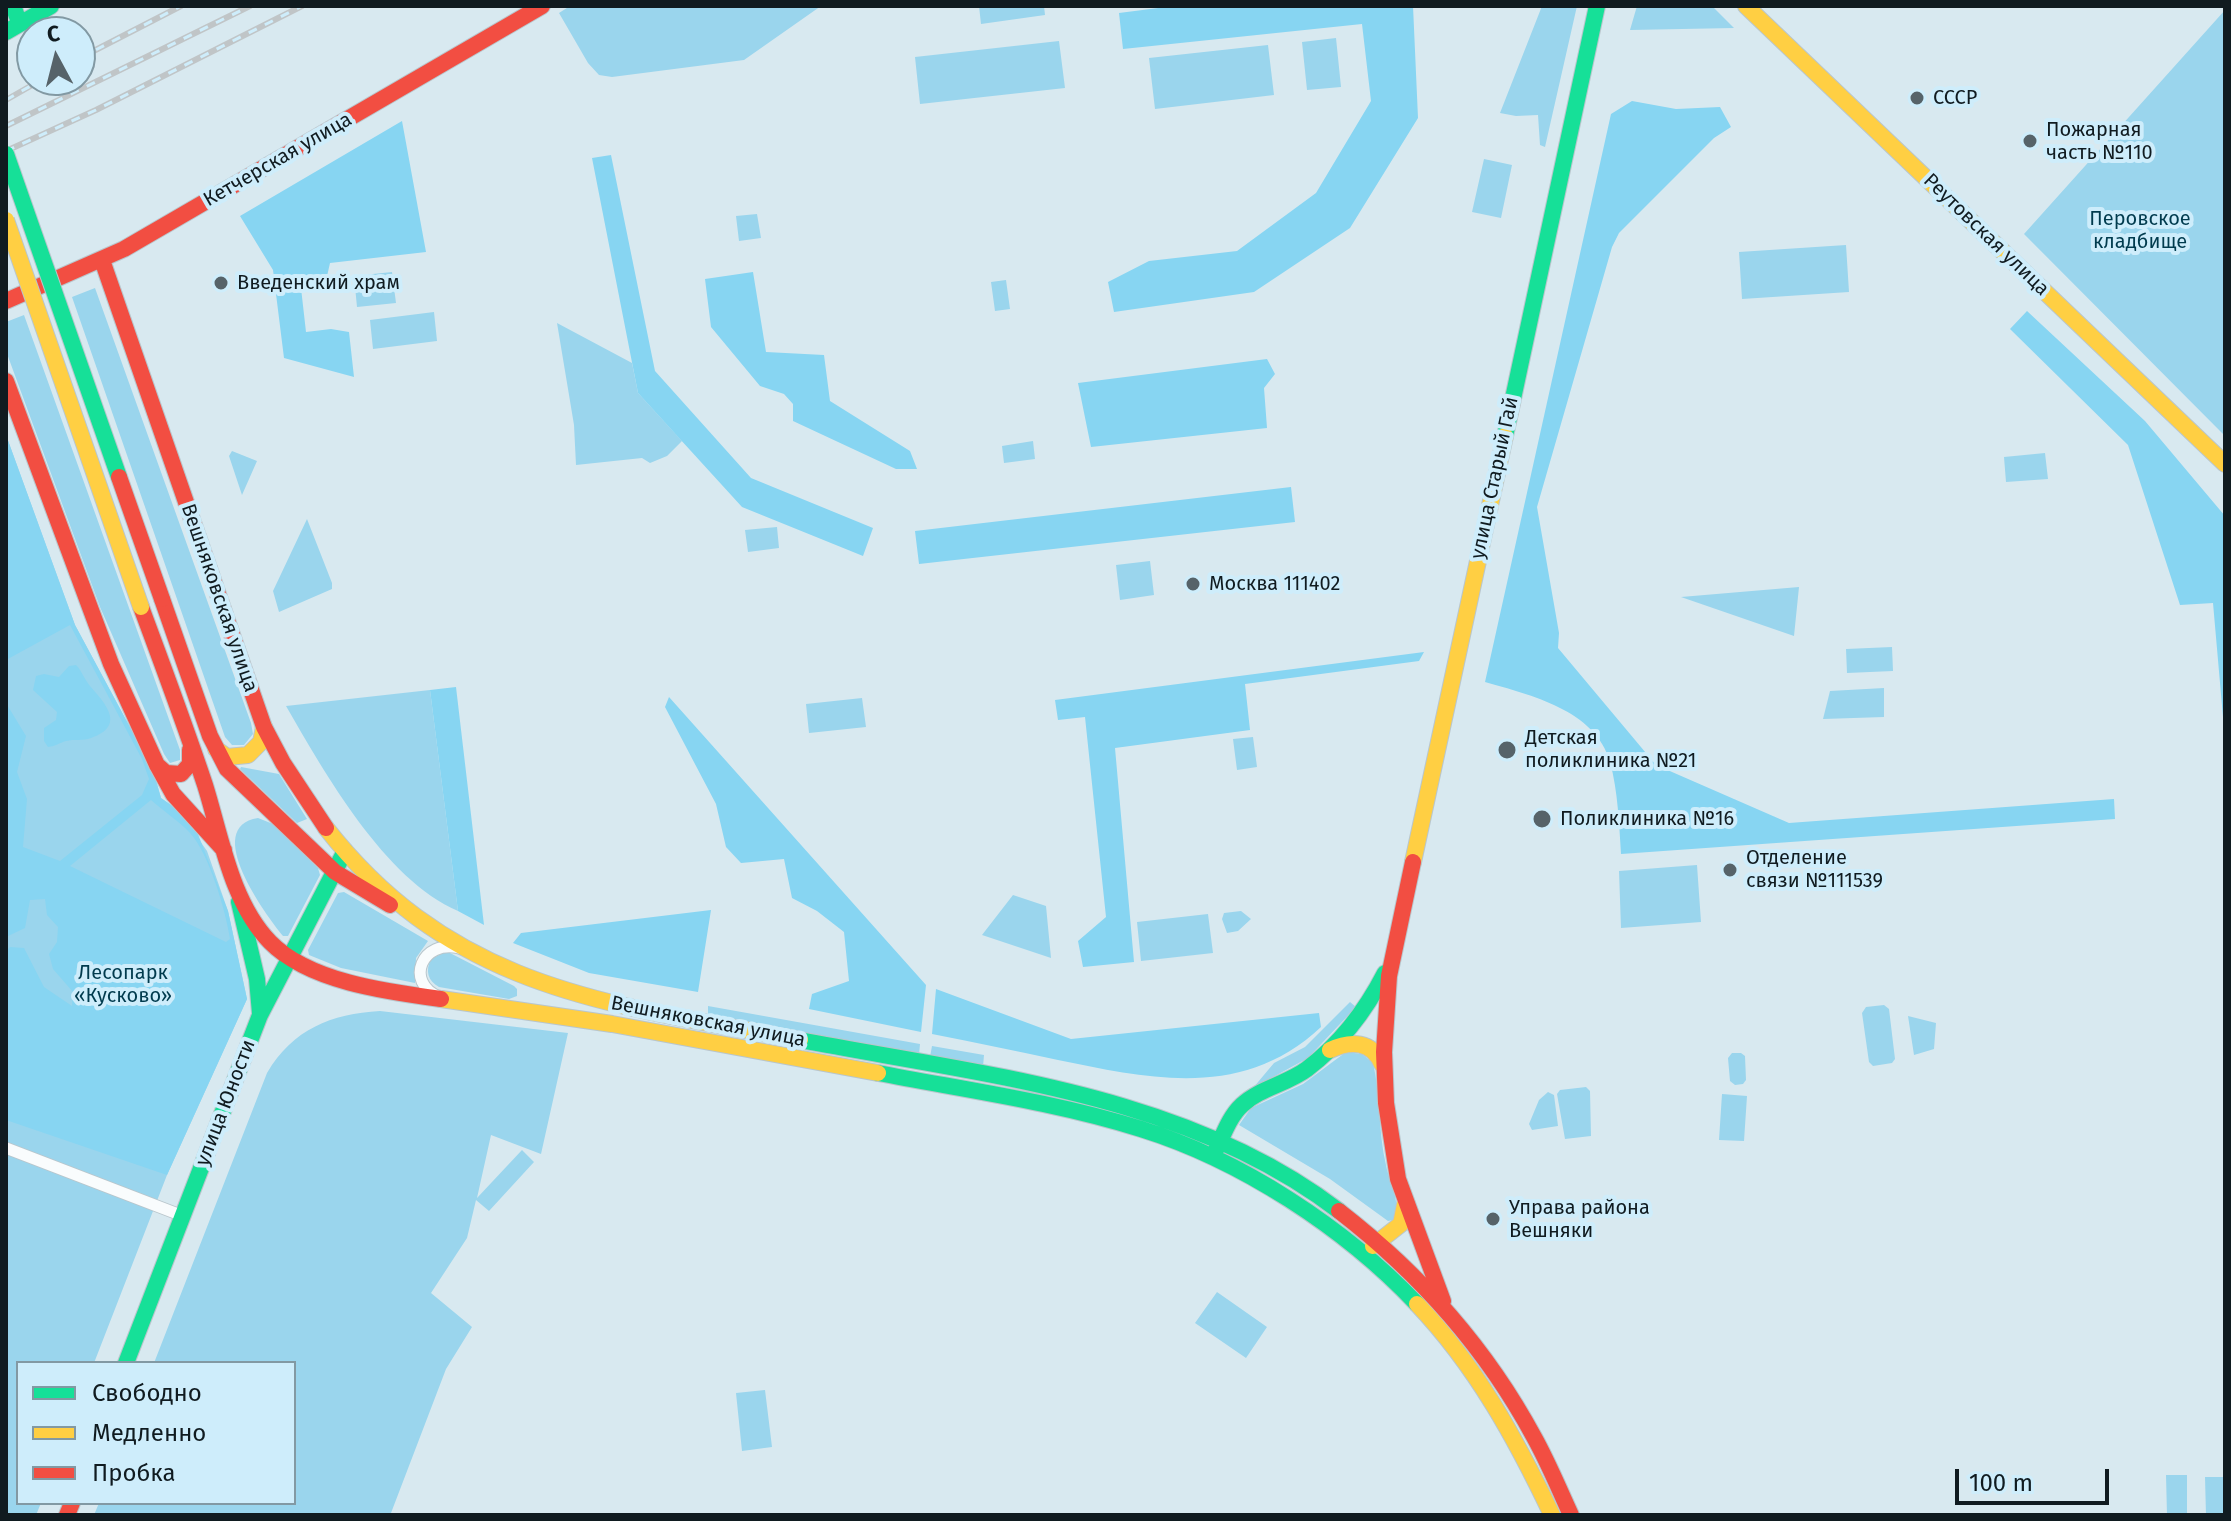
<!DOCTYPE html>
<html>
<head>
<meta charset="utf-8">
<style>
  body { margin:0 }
  #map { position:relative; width:2231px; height:1521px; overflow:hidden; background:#d8e9f0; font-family:"Fira Sans",sans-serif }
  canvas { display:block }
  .frame { position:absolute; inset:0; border:8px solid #101b20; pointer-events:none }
  .legend { position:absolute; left:16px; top:1361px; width:280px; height:144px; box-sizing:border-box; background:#ceedfb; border:2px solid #8299a3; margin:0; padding:10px 14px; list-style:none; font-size:24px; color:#101b20 }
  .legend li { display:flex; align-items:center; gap:16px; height:40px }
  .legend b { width:40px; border:2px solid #8299a3 }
  .north { position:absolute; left:16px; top:16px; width:80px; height:80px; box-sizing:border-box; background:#ceedfb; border:2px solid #8299a3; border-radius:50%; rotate:353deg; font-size:22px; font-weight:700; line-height:32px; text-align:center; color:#101b20 }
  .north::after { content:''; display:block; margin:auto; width:28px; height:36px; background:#566369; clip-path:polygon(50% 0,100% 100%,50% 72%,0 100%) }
  .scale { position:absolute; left:1955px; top:1469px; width:154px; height:36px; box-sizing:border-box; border:4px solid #101b20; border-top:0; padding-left:10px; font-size:24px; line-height:28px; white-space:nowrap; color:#101b20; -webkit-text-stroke:6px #ceedfb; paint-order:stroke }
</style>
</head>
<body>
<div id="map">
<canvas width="2231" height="1521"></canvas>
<div class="frame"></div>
<ul class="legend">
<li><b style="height:10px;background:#16e098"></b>Свободно</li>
<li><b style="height:10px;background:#ffcf43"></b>Медленно</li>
<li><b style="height:10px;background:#f24e42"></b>Пробка</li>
</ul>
<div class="north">С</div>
<div class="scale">100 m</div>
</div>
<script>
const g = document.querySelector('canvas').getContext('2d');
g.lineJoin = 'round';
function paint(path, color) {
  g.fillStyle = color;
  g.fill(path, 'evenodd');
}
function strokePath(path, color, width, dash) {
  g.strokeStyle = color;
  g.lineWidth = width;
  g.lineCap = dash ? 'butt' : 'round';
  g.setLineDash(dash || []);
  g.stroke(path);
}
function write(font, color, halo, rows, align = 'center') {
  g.font = font + ' "Fira Sans",sans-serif';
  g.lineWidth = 8;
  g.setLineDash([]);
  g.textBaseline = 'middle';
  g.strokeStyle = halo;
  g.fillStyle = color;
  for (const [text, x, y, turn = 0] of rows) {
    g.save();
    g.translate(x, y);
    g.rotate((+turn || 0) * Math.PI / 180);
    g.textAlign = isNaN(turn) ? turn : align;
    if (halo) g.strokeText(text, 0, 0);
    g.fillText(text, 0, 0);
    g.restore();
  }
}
paint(new Path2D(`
  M570,6H821L744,60L612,77L599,75L588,63L559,13Z
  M979,6H1044L1045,15L981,24Z
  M1542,6H1577L1545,147L1540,145L1538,115L1516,116L1500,113Z
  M1637,6H1712L1734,28L1630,30Z
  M2225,10V436L2024,234Z
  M1336,38L1341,87L1307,90L1302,42Z
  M1059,41L1065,88L920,104L915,57Z
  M1268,45L1274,95L1155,109L1149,58Z
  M1484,159L1512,165L1501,218L1472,212Z
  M757,214L761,238L739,241L736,216Z
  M1846,245L1849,292L1742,299L1739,252Z
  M392,272L396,303L357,307L354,276Z
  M1006,280L1010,309L995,311L991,282Z
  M95,288L251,723L253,734L244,745H232L225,737L72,297Z
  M434,312L437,341L373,349L370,320Z
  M24,315L180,750V760L170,763L164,754L100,607L6,351V322Z
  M557,323L632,363L638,393L682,441L667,456L650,463L642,458L576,465L574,425Z
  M6,435L75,625L153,770L161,798L178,810L207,851L228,911L247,999L167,1175L94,1363H18V1503H41L36,1515H6Z
  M1033,441L1035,459L1004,463L1002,446Z
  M232,451L257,461L242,495L229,456Z
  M2045,453L2048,479L2006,482L2004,457Z
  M307,519L332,583V589L279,612L273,591Z
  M777,527L779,548L748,552L745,530Z
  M1150,561L1154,595L1120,600L1116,565Z
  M1799,587L1794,636L1681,597Z
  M1892,647L1893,671L1847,673L1846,649Z
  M1884,688V717L1823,719L1830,691Z
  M430,690L458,911C385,880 324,772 286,706Z
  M862,698L866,727L809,733L806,704Z
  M1253,737L1257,767L1237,770L1233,739Z
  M241,767L279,774L307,819L297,823L240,769Z
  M258,818L273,824L318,868L320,875L288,936H283C266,915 201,827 258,818Z
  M1697,865L1701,922L1621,928L1619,871Z
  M344,892L428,941L416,958L415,983L341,968L309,955L308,950L338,893Z
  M1013,895L1046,906L1051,958L982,935Z
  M1241,911L1251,919L1238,931L1227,933L1222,919L1224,913Z
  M1208,914L1213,953L1141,961L1137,922Z
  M443,953H450L514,986L517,989V996L509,999L439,987C428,981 425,971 431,959Z
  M1350,1002L1356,1007L1308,1058L1253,1088L1274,1063L1305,1047Z
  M1884,1005L1889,1009L1895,1059L1892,1063L1873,1066L1869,1062L1862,1013L1866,1007Z
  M708,1006L920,1044L919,1055L708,1014Z
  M380,1011L568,1033L541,1154L491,1135L477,1198L522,1150L534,1162L489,1211L476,1200L467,1238L431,1293L472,1327L446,1369L391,1513L394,1515H94L99,1503H294V1363H154L267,1073C293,1029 331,1014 380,1011Z
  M1908,1016L1936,1023L1934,1049L1914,1055Z
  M932,1046L984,1055L983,1067L930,1057Z
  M1346,1052L1362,1054L1373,1063C1381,1096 1378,1132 1386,1165C1389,1182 1403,1205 1393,1220L1388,1221L1330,1179L1239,1125L1251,1108L1303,1084Z
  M1732,1053H1741L1745,1056L1746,1080L1743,1084L1735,1085L1730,1081L1728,1058Z
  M1586,1087L1590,1091L1591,1136L1565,1139L1557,1094L1560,1090Z
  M1548,1092L1554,1095L1558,1126L1532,1130L1529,1124L1539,1100Z
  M1722,1094L1747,1096L1744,1141L1719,1140Z
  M1217,1292L1267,1327L1246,1358L1195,1323Z
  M765,1390L772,1447L742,1451L736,1393Z
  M2166,1475H2187V1515H2167Z
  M2205,1477H2225V1515H2206Z`), '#9ad5ed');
paint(new Path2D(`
  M1174,6H1413L1418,118L1350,228L1254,292L1114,312L1108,282L1149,261L1237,251L1316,193L1371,101L1362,24L1123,49L1119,13Z
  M1632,101L1676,109L1720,107L1731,127L1714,138L1619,233L1612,247L1537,507L1559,633L1558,648L1656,765L1789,823L2114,799L2115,819L1621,854C1619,824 1618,791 1610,762C1596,710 1530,695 1485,682L1611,114Z
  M402,121L426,252L330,263L325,285L301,288L306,332L331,329L349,332L354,377L284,358L273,270L240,216Z
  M611,155L655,371L751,478L873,528L863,556L742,507L638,393L592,158Z
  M753,272L766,352L824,355L830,401L910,451L917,469H896L793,421V404L784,394L760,386L711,327L705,279Z
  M2027,311L2145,421L2225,516V740L2213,603L2180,605L2128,445L2010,329Z
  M1267,359L1275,374L1264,388L1267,428L1091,447L1078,383Z
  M6,435L75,625L153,770L161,798L178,810L196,829L228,911L247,999L167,1175L6,1120V951L10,947L24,948L44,987L72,1006L73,992L53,969L49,954L57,942L58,927L47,915L45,899L30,900L25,928L6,937V703L26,736L17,772L27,799L23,847L60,861L142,795L149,779L142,759L70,625L6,660ZM151,800C163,811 179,821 190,833C209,853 226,912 230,939L226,942L70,866Z
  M1291,487L1295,522L919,564L915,531Z
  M1424,652L1419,661L1245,684L1250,730L1115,748L1134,962L1083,967L1078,941L1106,917L1085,717L1058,720L1055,700Z
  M76,665C82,671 84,679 90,686C106,704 126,726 91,738C83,741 74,739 66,741C59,743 56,746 48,747L44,741V728L56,720L57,712L33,690L36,676L44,674L59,677L69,666Z
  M456,687L484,925L458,911L430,690Z
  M669,697L926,985L921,1032L809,1009L812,994L849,981L844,932L817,911L792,898L784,859L741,863L726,847L716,804L665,707Z
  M711,910L698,992L589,973L513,943L521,933Z
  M936,989L1071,1039L1319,1013L1321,1027C1243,1100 1151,1079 1058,1060C1016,1051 974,1042 932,1034Z`), '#87d5f2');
const street = new Path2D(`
  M439,997C404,982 422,939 459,948
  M6,1148L183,1216`);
const fast = new Path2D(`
  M13,6L20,24
  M6,32L51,6
  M1505,436L1597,6
  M239,902L257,979L260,1013
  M800,1040C983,1075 1187,1094 1339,1211
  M878,1073C966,1090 1055,1102 1141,1129C1241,1160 1345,1228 1417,1304
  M1217,1148C1224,1133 1230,1116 1242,1105C1260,1088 1287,1084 1307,1069C1340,1044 1366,1010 1385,973
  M126,1363L260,1015L345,851`);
const slow = new Path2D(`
  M1746,6L2225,464
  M216,749L227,757L248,755L261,742L264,727
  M326,828C454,991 611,1004 800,1040
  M1413,862L1505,436
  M441,999L612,1024L878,1073
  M1330,1050C1351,1040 1372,1041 1382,1064
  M1373,1246L1401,1224L1405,1204
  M1417,1304C1476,1366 1516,1439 1552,1515`);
const jam = new Path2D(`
  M102,260L264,727L283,763L326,828
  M6,301L124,249L542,6
  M6,381L111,664L157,765L173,794L224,850
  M162,599L210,736L227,769L335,872L390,905
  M141,607C163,666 185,725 205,785C221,836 231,902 270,942C309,982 388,992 441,999
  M157,765L166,773L181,774L190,764V750
  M1413,862L1389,976L1384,1052L1386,1103L1398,1179L1443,1301
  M1339,1211C1419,1273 1486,1348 1534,1437C1548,1462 1559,1489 1571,1515
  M67,1515L72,1503`);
strokePath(street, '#b9c6cc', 13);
strokePath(fast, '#b9c6cc', 18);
strokePath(slow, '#b9c6cc', 18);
strokePath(jam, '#b9c6cc', 18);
strokePath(street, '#f9fcfd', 11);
strokePath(fast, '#16e098', 16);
strokePath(slow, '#ffcf43', 16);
strokePath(jam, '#f24e42', 16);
const rail = new Path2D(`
  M80,58L181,6
  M6,100L41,80
  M6,126L250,6
  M6,151L96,110L302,6`);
strokePath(rail, '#c0c5c7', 6);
strokePath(rail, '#ceedfb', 3, [9]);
const fastBridge = new Path2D(`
  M6,154L119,477`);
const slowBridge = new Path2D(`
  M6,220L141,607`);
const jamBridge = new Path2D(`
  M119,477L162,599`);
strokePath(fastBridge, '#b9c6cc', 18, []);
strokePath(slowBridge, '#b9c6cc', 18, []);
strokePath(jamBridge, '#b9c6cc', 18, []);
strokePath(fastBridge, '#16e098', 16);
strokePath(slowBridge, '#ffcf43', 16);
strokePath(jamBridge, '#f24e42', 16);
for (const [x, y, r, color] of [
  [1917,98,8,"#566369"],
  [2030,141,8,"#566369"],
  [221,283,8,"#566369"],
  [1193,584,8,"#566369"],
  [1507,750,10,"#566369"],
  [1542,819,10,"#566369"],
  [1730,870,8,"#566369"],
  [1493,1219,8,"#566369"]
]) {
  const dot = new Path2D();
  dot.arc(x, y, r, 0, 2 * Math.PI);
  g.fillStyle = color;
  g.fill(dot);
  strokePath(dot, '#ceedfb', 3);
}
write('20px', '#101b20', '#ceedfb', [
  ["СССР",1933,98],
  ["Пожарная",2046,130],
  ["часть №110",2046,153],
  ["Введенский храм",237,283],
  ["Москва 111402",1209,584],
  ["Детская",1525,738],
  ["поликлиника №21",1525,761],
  ["Поликлиника №16",1560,819],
  ["Отделение",1746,858],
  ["связи №111539",1746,881],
  ["Управа района",1509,1208],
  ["Вешняки",1509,1231]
], 'left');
write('20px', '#101b20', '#ceedfb', [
  ["Кетчерская улица",278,160,-30],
  ["Реутовская улица",1986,235,44],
  ["улица Старый Гай",1495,478,-78],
  ["Вешняковская улица",219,598,71],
  ["Вешняковская улица",708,1022,11],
  ["улица Юности",226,1103,-69]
]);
write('20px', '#013b4e', '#ceedfb', [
  ["Перовское",2140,219],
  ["кладбище",2140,242],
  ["Лесопарк",123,973],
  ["«Кусково»",123,996]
]);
</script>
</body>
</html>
